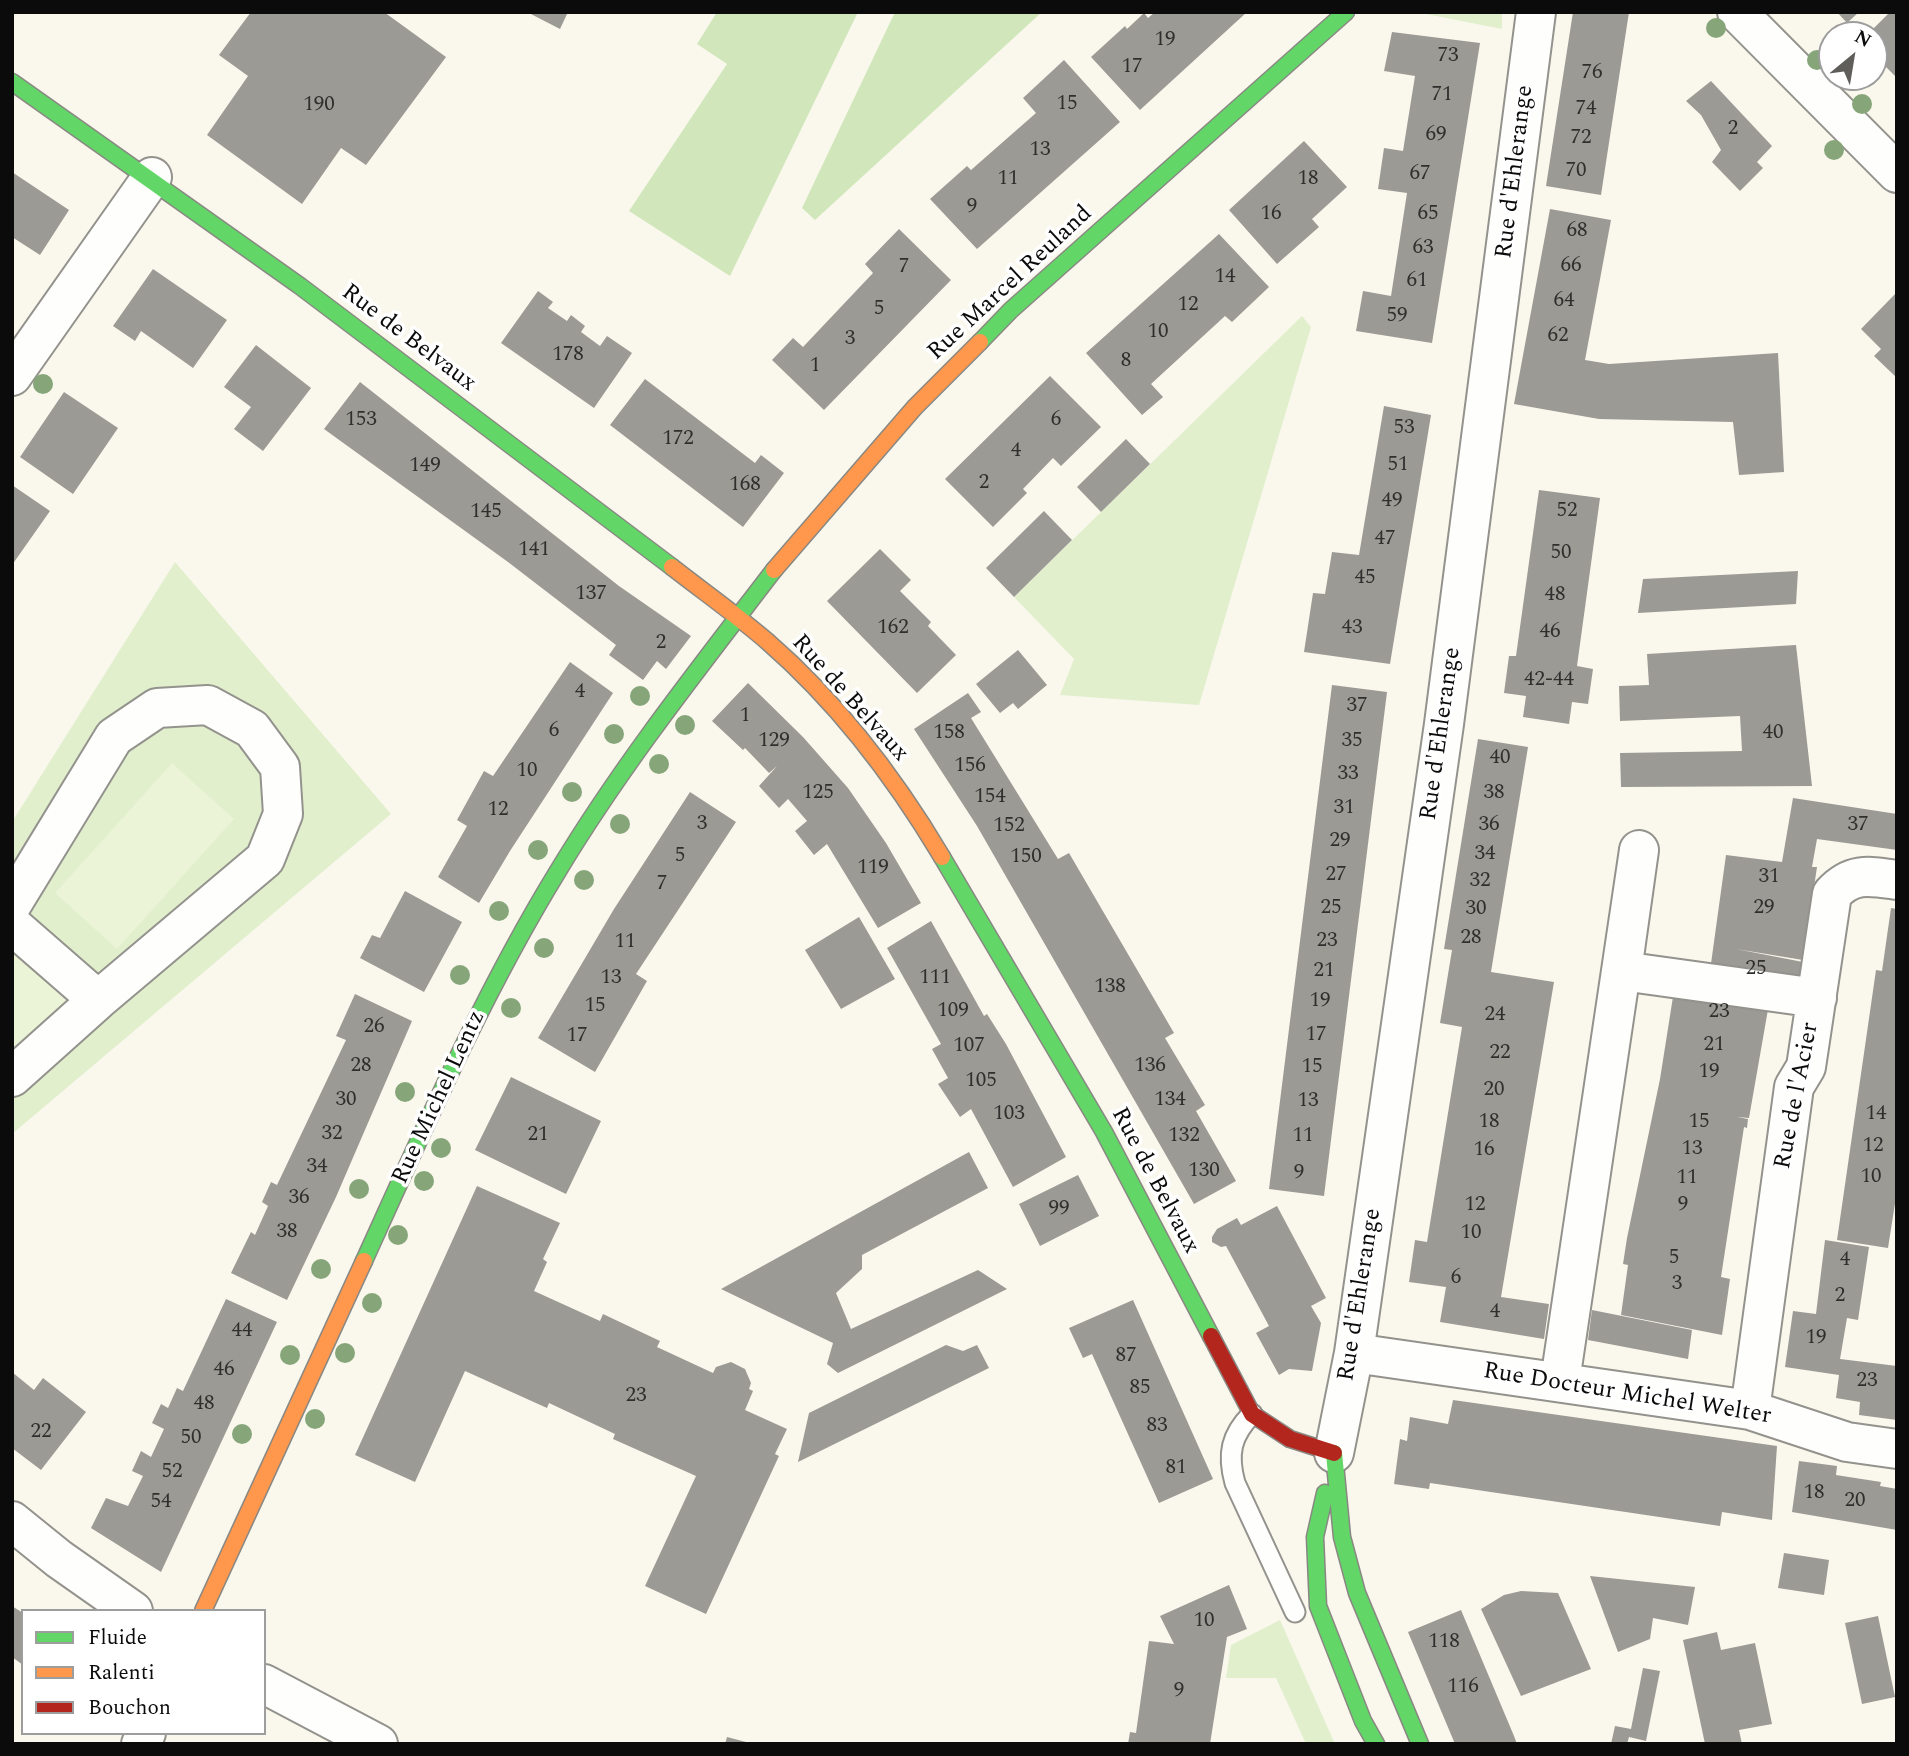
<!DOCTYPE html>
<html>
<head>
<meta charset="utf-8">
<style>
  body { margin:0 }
  #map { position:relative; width:1909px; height:1756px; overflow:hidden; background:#faf8ed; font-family:Spectral,serif }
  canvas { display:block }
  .frame { position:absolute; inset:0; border:14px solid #0b0b0b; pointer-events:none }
  .legend { position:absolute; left:21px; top:1609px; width:245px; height:126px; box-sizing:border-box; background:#fff; border:2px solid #9d9d9d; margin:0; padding:9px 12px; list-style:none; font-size:21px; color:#0b0b0b }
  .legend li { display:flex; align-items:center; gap:14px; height:35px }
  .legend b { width:35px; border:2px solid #9d9d9d }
  .north { position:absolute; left:1818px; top:21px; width:70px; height:70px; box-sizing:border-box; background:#fff; border:2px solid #9d9d9d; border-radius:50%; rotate:30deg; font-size:19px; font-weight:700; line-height:28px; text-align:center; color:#0b0b0b }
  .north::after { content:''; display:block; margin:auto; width:24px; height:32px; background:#5f5e5a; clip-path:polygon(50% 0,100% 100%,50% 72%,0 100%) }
</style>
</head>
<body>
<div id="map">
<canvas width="1909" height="1756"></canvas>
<div class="frame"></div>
<ul class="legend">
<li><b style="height:9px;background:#63d668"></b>Fluide</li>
<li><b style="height:9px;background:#ff974d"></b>Ralenti</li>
<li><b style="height:9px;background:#b3261e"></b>Bouchon</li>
</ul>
<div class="north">N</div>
</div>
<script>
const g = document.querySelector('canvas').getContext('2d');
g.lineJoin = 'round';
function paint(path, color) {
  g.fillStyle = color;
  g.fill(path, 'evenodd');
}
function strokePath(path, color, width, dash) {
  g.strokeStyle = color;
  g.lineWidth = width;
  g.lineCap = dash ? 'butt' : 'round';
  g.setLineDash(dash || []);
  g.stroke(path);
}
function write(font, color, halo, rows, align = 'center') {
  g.font = font + ' Spectral,serif';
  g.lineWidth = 7;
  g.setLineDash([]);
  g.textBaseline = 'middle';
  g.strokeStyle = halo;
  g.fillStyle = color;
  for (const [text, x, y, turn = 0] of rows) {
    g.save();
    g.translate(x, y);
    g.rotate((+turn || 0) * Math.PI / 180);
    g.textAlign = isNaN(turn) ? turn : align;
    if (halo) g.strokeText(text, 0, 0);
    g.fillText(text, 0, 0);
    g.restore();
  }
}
paint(new Path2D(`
  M1416,12H1502V29Z
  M1302,316L1311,327L1199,705L1060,695L1074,659L1014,597Z
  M175,562L391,814L12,1134V822Z
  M1280,1620L1335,1744H1306L1276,1678H1226L1231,1645Z`), '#e1efcd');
paint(new Path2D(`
  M717,12H858L730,276L629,211L727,64L697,44Z
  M895,12H1042L815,220L802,208Z`), '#d1e7bb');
paint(new Path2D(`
  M172,763L234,819L117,949L55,893Z
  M17,947L72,995L12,1062V952Z`), '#ebf4d7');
paint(new Path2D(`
  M251,12H384L446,57L366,165L341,148L302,204L207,135L248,76L219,55Z
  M527,12H568L560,29Z
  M1155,12H1247L1140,110L1091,57L1125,26L1127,29L1144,13L1148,18Z
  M1573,12H1629L1601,195L1546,186Z
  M1837,12H1859L1847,23Z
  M1890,12H1897V78L1874,55V35H1867Z
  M1392,32L1480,43L1432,343L1356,331L1363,291L1391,296L1407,193L1378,189L1384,148L1403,151L1415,76L1384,71Z
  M1064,60L1120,122L977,249L930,199L967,166L971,170L1036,113L1023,98Z
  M1711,81L1772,146L1757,162L1763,168L1740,191L1712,162L1721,150L1701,115L1686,101Z
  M1304,141L1347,187L1312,219L1319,227L1277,264L1229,210Z
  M12,172L69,210L40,255L12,237Z
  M1550,209L1611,220L1585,360L1609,364L1778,353L1784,472L1739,475L1733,422L1599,419L1514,404Z
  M899,229L951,280L824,410L772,360L793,338L803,347L873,273L865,264Z
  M1219,234L1269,287L1232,322L1225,316L1151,384L1163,397L1142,415L1086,353Z
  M153,269L227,320L193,368L141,331L135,341L113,326Z
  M538,291L553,302L548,308L567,321L571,315L585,326L581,332L600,346L607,336L632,353L594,408L501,343Z
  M1897,292V378L1874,356L1881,349L1861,329Z
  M256,345L311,388L263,451L234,429L251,407L224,387Z
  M1050,376L1101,427L1061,466L1053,458L1023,489L1027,493L993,527L945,479Z
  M645,379L755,463L761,455L784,473L743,527L610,425Z
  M360,382L619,586L691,636L666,669L657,661L643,680L609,655L616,645L508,562L324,429Z
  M64,392L118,428L73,494L20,457Z
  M1384,406L1431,415L1390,664L1304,652L1313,593L1325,594L1332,552L1359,555Z
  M1126,439L1150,464L1101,512L1077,487Z
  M12,485L50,511L12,565Z
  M1539,490L1600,498L1577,666L1593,669L1588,704L1572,702L1569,724L1523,717L1526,696L1504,693L1509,656H1516Z
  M1044,511L1072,540L1014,597L986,568Z
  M880,549L911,580L900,591L931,622L928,626L956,655L917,693L827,601Z
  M1798,571L1796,604L1638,613L1643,579Z
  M1796,645L1812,786L1621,787L1620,753L1742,751L1740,716L1620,721L1619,686L1649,685L1647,654Z
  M1018,650L1047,685L1018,709L1013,703L1000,713L976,684Z
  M570,662L613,693L510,851L479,903L438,877L467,826L457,820L484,771L493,776Z
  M748,683L803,737L848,788L886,843L921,903L878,928L827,844L814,855L795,831L807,821L788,799L779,808L759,786L777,766L769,773L745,748L743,750L712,721Z
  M1332,685L1387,692L1324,1196L1269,1189Z
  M968,693L981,712L971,718L1058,859L1069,853L1174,1033L1165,1038L1205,1105L1196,1111L1236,1181L1194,1204L977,826L914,729Z
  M1478,739L1528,747L1491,972L1554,982L1501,1297L1549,1304L1544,1339L1440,1322L1446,1287L1409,1282L1415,1240L1427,1242L1462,1027L1440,1023L1452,950L1444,949Z
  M690,792L736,822L636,974L647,981L595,1072L538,1038L614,909Z
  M1793,798L1897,814V850L1817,839L1812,867H1817L1803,960L1736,949L1803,962L1798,992L1709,978L1726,855L1782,862Z
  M405,891L462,922L424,992L360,958L372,935L380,938Z
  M1891,908L1897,909V1191L1888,1248L1837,1240L1876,970L1882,971Z
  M859,917L895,979L841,1009L805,950Z
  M931,921L984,1016L987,1014L1006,1044L1066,1157L1013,1187L971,1109L960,1117L938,1084L948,1078L932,1049L941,1044L887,948Z
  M1675,984L1770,998L1749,1118L1737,1117L1748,1119L1747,1128L1744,1127L1721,1277L1730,1279L1722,1335L1621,1315L1628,1265L1623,1264L1627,1238L1660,1079Z
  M355,994L412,1021L336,1197L287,1300L231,1273L251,1232L255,1235L268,1206L262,1202L271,1182L277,1185L346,1040L336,1036Z
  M511,1077L601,1121L566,1194L475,1150Z
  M969,1152L988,1188L862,1255V1269L836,1293L851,1329L978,1270L1007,1289L838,1373L827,1364L833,1343L721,1289Z
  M1078,1175L1099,1216L1040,1246L1019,1204Z
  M477,1186L560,1223L543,1259L547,1262L534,1291L600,1321L603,1314L660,1341L657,1347L713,1373L716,1367L731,1362L745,1369L751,1383L749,1389L753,1391L745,1410L787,1429L775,1454L779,1456L706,1614L645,1586L696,1476L613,1439L615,1434L549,1403L547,1408L465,1371L415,1482L355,1455Z
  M1277,1206L1326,1298L1311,1306L1321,1323L1312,1371L1289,1369L1279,1375L1256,1333L1269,1326L1226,1246L1221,1247L1212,1242V1237L1217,1229L1237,1218L1241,1225Z
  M1825,1240L1869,1247L1858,1320L1847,1318L1840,1359L1897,1366V1420L1859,1415L1860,1402L1836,1398L1839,1375L1785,1367L1793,1311L1816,1314Z
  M226,1299L277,1322L161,1572L91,1528L106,1498L128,1506L143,1476L132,1471L141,1451L151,1457L164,1429L152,1423L161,1404L168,1408L177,1388L183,1391Z
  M1133,1300L1213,1479L1159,1503L1092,1354L1083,1358L1069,1328Z
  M1592,1310L1692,1330L1688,1359L1588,1340Z
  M946,1345L963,1351L977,1345L989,1368L798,1462L809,1413Z
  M12,1372L34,1390L43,1378L86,1412L41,1470L12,1448Z
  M1453,1400L1777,1446L1772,1520L1722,1512L1720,1526L1430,1483L1429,1489L1394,1484L1400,1439L1407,1441L1410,1417L1448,1424Z
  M1799,1461L1837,1466L1836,1475L1881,1482L1880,1486L1897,1489V1530L1792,1512Z
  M1784,1553L1829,1560L1824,1595L1778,1588Z
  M1590,1576L1695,1587L1688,1625L1653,1618L1650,1639L1618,1652Z
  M1229,1585L1247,1629L1227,1637L1210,1744H1128L1130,1732L1136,1733L1149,1641L1174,1644L1160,1616Z
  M1521,1591L1558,1593L1591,1669L1521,1696L1481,1609L1504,1595Z
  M12,1606L23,1613V1665L12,1657Z
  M1461,1610L1514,1736L1517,1744H1455L1408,1632Z
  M1878,1616L1895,1697L1862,1704L1845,1623Z
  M1717,1632L1721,1650L1755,1643L1772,1724L1739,1730L1742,1744H1705L1683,1640Z
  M1643,1668L1660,1671L1646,1741L1629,1737L1627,1744H1611L1615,1726L1631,1729Z
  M727,1737L750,1743V1744H725Z`), '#9c9a94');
const lane = new Path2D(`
  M1252,1414C1231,1435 1227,1454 1235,1483L1295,1612`);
const street = new Path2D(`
  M1737,12L1897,173
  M12,376L152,177
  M12,904L114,737L157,708L208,705L252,729L280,767L283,814L265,859L98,1000L12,1077
  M12,925L98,1000
  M1354,1353L1750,1410L1847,1442L1897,1449
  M1560,1381L1639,850L1622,971L1817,998
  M1750,1410L1794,1087L1806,1067L1832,894C1852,872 1869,876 1897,880
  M1334,1453L1354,1353L1444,724L1536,12
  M12,1521L59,1559L133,1611
  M264,1684L378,1744
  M141,1744L146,1733`);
const fast = new Path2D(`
  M12,82L300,286L672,567
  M980,342L1011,310L1346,12
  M942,857L1104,1132L1211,1336
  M364,1261C424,1129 482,995 558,871C622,765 699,668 774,570
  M1334,1453L1342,1537L1357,1593L1420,1744
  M1325,1493L1315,1537L1318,1606L1363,1721L1376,1744`);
const slow = new Path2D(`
  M672,567C704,592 738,616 768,642C838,703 895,778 942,857
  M774,570L915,407L980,342
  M203,1611L364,1261`);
const jam = new Path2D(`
  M1211,1336L1252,1414L1290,1439L1334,1453`);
strokePath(lane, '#93928d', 23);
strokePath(street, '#93928d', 42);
strokePath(fast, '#898883', 19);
strokePath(slow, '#898883', 19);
strokePath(jam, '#898883', 19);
strokePath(lane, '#fefefc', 19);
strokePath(street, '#fefefc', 38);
strokePath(fast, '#63d668', 16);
strokePath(slow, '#ff974d', 16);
strokePath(jam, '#b3261e', 16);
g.fillStyle = '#86a67a';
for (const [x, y] of [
  [1716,28],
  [1817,60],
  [1862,104],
  [1834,150],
  [43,384],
  [640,696],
  [685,725],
  [614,734],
  [659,764],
  [572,792],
  [620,824],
  [538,850],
  [584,880],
  [499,911],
  [544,948],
  [460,975],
  [511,1008],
  [405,1092],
  [441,1148],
  [424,1181],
  [359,1189],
  [398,1235],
  [321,1269],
  [372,1303],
  [345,1353],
  [290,1355],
  [315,1419],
  [242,1434]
]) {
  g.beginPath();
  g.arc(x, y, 10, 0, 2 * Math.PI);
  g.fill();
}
write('21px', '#2f2f2d', null, [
  ["19",1165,41],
  ["73",1448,57],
  ["17",1132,68],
  ["76",1592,74],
  ["71",1442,96],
  ["15",1067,105],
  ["190",319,106],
  ["74",1586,110],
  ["2",1733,130],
  ["69",1436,136],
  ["72",1581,139],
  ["13",1040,151],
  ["70",1576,172],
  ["67",1420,175],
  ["11",1008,180],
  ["18",1308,180],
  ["9",972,208],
  ["16",1271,215],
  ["65",1428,215],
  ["68",1577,232],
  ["63",1423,249],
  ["66",1571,267],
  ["7",904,268],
  ["14",1225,278],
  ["61",1417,282],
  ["64",1564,302],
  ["12",1188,306],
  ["5",879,310],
  ["59",1397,317],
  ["10",1158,333],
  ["62",1558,337],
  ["3",850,340],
  ["178",568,356],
  ["8",1126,362],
  ["1",815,367],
  ["153",361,421],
  ["6",1056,421],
  ["53",1404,429],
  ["172",678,440],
  ["4",1016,452],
  ["51",1398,466],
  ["149",425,467],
  ["2",984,484],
  ["168",745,486],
  ["49",1392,502],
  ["52",1567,512],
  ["145",486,513],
  ["47",1385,540],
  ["141",534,551],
  ["50",1561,554],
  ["45",1365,579],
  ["137",591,595],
  ["48",1555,596],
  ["162",893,629],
  ["43",1352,629],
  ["46",1550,633],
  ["2",661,644],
  ["42-44",1549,681],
  ["4",580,693],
  ["37",1357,707],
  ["1",745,717],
  ["6",554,732],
  ["158",949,734],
  ["40",1773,734],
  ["129",774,742],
  ["35",1352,742],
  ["40",1500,759],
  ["156",970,767],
  ["10",527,772],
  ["33",1348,775],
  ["125",818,794],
  ["38",1494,794],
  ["154",990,798],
  ["31",1344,809],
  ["12",498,811],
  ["3",702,825],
  ["36",1489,826],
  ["37",1858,826],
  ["152",1009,827],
  ["29",1340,842],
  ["34",1485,855],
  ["5",680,857],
  ["150",1026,858],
  ["119",873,869],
  ["27",1336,876],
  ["31",1769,878],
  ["32",1480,882],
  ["7",662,885],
  ["25",1331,909],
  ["29",1764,909],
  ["30",1476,910],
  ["28",1471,939],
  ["23",1327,942],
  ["11",625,943],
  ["25",1756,970],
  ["21",1324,972],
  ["13",611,979],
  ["111",935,979],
  ["138",1110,988],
  ["19",1320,1002],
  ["15",595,1007],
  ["109",953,1012],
  ["23",1719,1013],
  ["24",1495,1016],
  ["26",374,1028],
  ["17",1316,1036],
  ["17",577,1037],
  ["21",1714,1046],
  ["107",969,1047],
  ["22",1500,1054],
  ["28",361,1067],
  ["136",1150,1067],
  ["15",1312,1068],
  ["19",1709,1073],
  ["105",981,1082],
  ["20",1494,1091],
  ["30",346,1101],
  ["134",1170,1101],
  ["13",1308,1102],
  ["103",1009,1115],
  ["14",1876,1115],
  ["18",1489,1123],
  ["15",1699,1123],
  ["32",332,1135],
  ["21",538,1136],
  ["132",1184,1137],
  ["11",1303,1137],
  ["12",1873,1147],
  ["13",1692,1150],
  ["16",1484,1151],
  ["34",317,1168],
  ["130",1204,1172],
  ["9",1299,1174],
  ["10",1871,1178],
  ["11",1687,1179],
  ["36",299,1199],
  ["12",1475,1206],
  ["9",1683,1206],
  ["99",1059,1210],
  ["38",287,1233],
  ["10",1471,1234],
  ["5",1674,1259],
  ["4",1845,1261],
  ["6",1456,1279],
  ["3",1677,1285],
  ["2",1840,1297],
  ["4",1495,1313],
  ["44",242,1332],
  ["19",1816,1339],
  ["87",1126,1357],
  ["46",224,1371],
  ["23",1867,1382],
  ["85",1140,1389],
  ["23",636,1397],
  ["48",204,1405],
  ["83",1157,1427],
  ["22",41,1433],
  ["50",191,1439],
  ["81",1176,1469],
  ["52",172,1473],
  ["18",1814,1494],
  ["20",1855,1502],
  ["54",161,1503],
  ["10",1204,1622],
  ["118",1444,1643],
  ["116",1463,1688],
  ["9",1179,1692]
]);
write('24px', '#0b0b0b', '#fff', [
  ["Rue d'Ehlerange",1516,172,-83],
  ["Rue Marcel Reuland",1011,284,-43],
  ["Rue de Belvaux",408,339,37],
  ["Rue de Belvaux",849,699,48],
  ["Rue d'Ehlerange",1442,734,-82],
  ["Rue de l'Acier",1798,1096,-79],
  ["Rue Michel Lentz",440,1098,-65],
  ["Rue de Belvaux",1154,1181,62],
  ["Rue d'Ehlerange",1361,1295,-81],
  ["Rue Docteur Michel Welter",1627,1395,9]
]);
</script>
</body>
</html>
